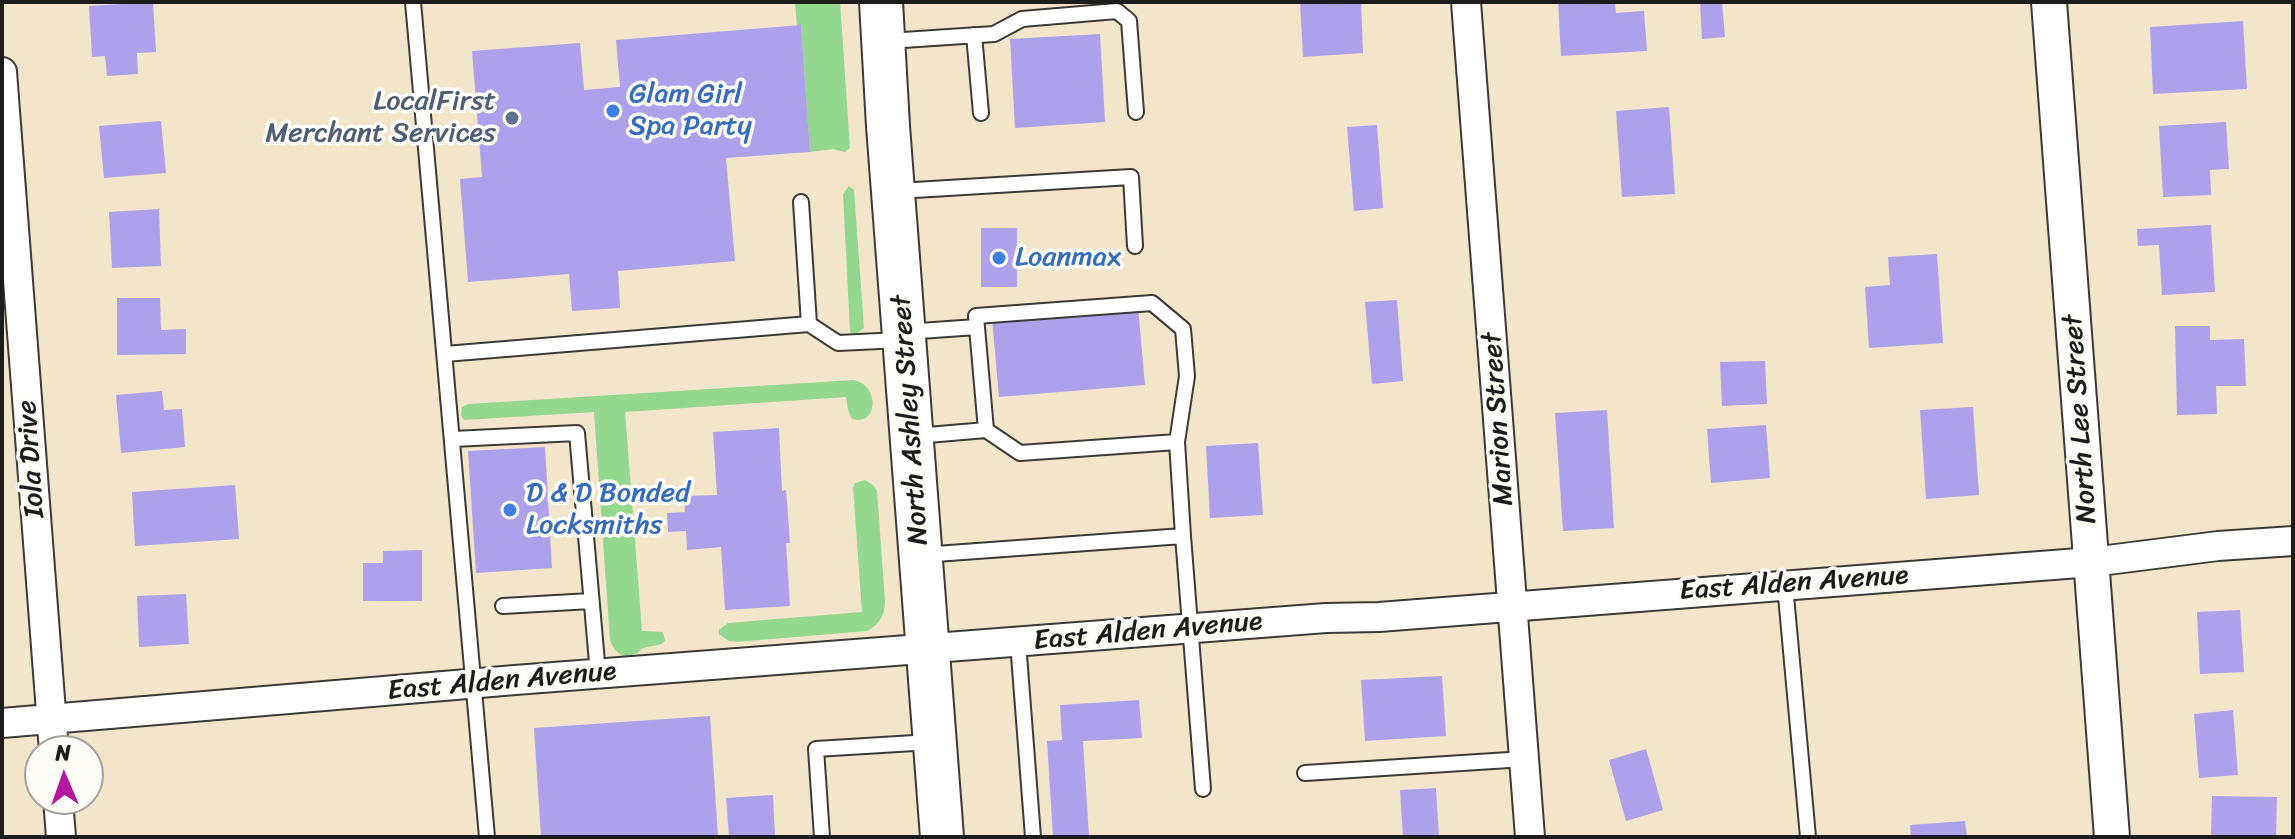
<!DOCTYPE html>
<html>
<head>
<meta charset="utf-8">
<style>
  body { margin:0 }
  #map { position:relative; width:2295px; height:839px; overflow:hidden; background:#f3e5ca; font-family:Sriracha,sans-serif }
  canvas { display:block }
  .frame { position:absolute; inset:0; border:4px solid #1c1c1c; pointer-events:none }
  .north { position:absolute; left:24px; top:735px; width:80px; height:80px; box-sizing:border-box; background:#fdfcf7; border:2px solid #a3a29f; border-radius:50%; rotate:358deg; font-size:22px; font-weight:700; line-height:32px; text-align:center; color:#1c1c1c }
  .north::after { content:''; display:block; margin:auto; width:28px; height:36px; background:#b5179e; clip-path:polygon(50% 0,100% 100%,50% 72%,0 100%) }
</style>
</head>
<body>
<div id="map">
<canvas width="2295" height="839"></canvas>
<div class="frame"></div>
<div class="north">N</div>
</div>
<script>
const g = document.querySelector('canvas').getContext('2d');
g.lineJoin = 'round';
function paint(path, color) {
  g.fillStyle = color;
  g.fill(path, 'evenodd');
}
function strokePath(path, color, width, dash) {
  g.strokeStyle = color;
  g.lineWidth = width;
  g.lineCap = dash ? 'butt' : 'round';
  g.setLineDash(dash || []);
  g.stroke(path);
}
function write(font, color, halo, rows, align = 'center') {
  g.font = font + ' Sriracha,sans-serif';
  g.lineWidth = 7;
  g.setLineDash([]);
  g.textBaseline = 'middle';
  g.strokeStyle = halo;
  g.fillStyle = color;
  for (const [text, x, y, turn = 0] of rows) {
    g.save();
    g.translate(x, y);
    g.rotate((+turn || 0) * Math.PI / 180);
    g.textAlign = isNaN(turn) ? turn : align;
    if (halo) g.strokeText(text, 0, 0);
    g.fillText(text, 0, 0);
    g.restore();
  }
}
paint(new Path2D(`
  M795,2H840L850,148L845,152L833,149L810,152L801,26H797Z
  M849,186L854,190L864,328L855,335L850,332L843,194Z
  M854,380C880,385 878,427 852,419L848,410L846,397L625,412L642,631L663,632L665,641C658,647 655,645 647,647C634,651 646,649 635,654C622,660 614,651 610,640L594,412L464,420L461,415L462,407L468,404Z
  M865,480L873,485L877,491L885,601C885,615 879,625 867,631L736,642L729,641L719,634V630L728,623L862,612L853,487L855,483Z`), '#94d78f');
paint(new Path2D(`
  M153,2L156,52L137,53L138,74L107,76L105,56L92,57L89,6Z
  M1300,2H1361L1363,53L1303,57Z
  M1558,2H1615L1616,13L1644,11L1647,51L1561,56Z
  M1700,2H1722L1725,37L1702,39Z
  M2243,21L2247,89L2153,94L2150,27Z
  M801,25L810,152L726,158L735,261L618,271L620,308L572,311L569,274L468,282L460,179L482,177L472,51L580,43L584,90L620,87L616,40Z
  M1100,34L1105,122L1015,128L1010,39Z
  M1669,107L1675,194L1622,197L1616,111Z
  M161,121L166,173L104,178L99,126Z
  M2226,122L2229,169L2210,170L2211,195L2163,197L2159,126Z
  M1377,125L1383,208L1354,211L1347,127Z
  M159,209L161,266L112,268L109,212Z
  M2211,225L2215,292L2162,295L2159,245L2138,246L2137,229Z
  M981,228H1017V287H981Z
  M1937,254L1943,343L1869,348L1865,287L1890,285L1888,257Z
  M117,298H160L161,330L186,329V354L117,355Z
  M1397,300L1403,381L1372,384L1365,302Z
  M1138,307L1145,385L999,397L992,319Z
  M2175,326H2210V340L2244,339L2246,386H2216L2217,414L2177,415Z
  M1765,361L1767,404L1722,406L1720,362Z
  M162,391L164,410L182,409L185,447L121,453L116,395Z
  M1973,407L1979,495L1926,499L1920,410Z
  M1607,410L1614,528L1563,531L1555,413Z
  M1766,425L1770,478L1711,483L1707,429Z
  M779,428L782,491L786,490L787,502L790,543H786L790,606L725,610L721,547L687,550L686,531L668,532L667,513L685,512L684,496L717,495L713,432Z
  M1258,443L1263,515L1210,518L1206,446Z
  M545,447L552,568L476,573L468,451Z
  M235,485L239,539L135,546L132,492Z
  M422,550V601H363V563H383V551Z
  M186,594L189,644L139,647L137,596Z
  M2240,610L2244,672L2200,674L2197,612Z
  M1442,676L1446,736L1365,741L1361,680Z
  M1139,700L1142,738L1083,741L1089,837H1053L1047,741L1062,740L1060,705Z
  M2233,710L2238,775L2199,778L2194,714Z
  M710,716L718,837H541L534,728Z
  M1646,749L1663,810L1626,821L1609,760Z
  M1436,788L1439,837H1403L1400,790Z
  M773,795L775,837H729L726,798Z
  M2212,796L2277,797L2276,837H2211Z
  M1965,821L1967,837H1911L1910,825Z`), '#aea1eb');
const service = new Path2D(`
  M413,2L487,837
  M974,35L981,113
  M888,41L994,34L1022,19L1117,11L1129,21L1136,112
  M898,191L1131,177L1135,246
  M801,202L809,324
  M905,332L977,327
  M445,354L809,324L838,343L900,340
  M986,430L976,316L1152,303L1183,329L1187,376L1177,442
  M916,436L986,430L1020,453L1177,442L1183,536
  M453,439L577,433L598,674
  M922,555L1183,536L1203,789
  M1785,585L1808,837
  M503,606L591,601
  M1018,642L1033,837
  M1305,773L1525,759
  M822,837L816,749L931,742`);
const minor = new Path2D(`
  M1466,2L1530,837
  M2,72L54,751
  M2,723L515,680L1326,618L1379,617L2092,562L2218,546L2293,541
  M58,799L61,837`);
const tertiary = new Path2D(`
  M2049,2L2112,837`);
const primary = new Path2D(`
  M881,2L888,126L942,837`);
strokePath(service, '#3c3a36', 18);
strokePath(minor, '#3c3a36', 32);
strokePath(tertiary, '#3c3a36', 38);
strokePath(primary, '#3c3a36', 46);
strokePath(service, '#fff', 14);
strokePath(minor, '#fff', 28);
strokePath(tertiary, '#fff', 34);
strokePath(primary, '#fff', 42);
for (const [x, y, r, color] of [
  [613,111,8,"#3f7fe0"],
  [512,118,8,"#5c6f8a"],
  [999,258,8,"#3f7fe0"],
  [510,510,8,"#3f7fe0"]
]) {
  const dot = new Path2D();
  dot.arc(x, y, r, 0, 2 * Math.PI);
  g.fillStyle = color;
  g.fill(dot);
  strokePath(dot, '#fdfcf7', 3);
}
write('28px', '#366cbe', '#fdfcf7', [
  ["Glam Girl",629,95],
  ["Spa Party",629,127],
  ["Loanmax",1015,258],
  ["D & D Bonded",526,494],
  ["Locksmiths",526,526]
], 'left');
write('28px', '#4e5e75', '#fdfcf7', [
  ["LocalFirst",496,102],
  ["Merchant Services",496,134]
], 'right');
write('28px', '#1c1c1c', '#fdfcf7', [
  ["Marion Street",1499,419,-94],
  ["North Lee Street",2081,419,-94],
  ["North Ashley Street",911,420,-94],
  ["Iola Drive",32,459,-94],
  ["East Alden Avenue",1794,584,-4],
  ["East Alden Avenue",1148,632,-5],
  ["East Alden Avenue",502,682,-5]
]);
</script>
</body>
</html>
